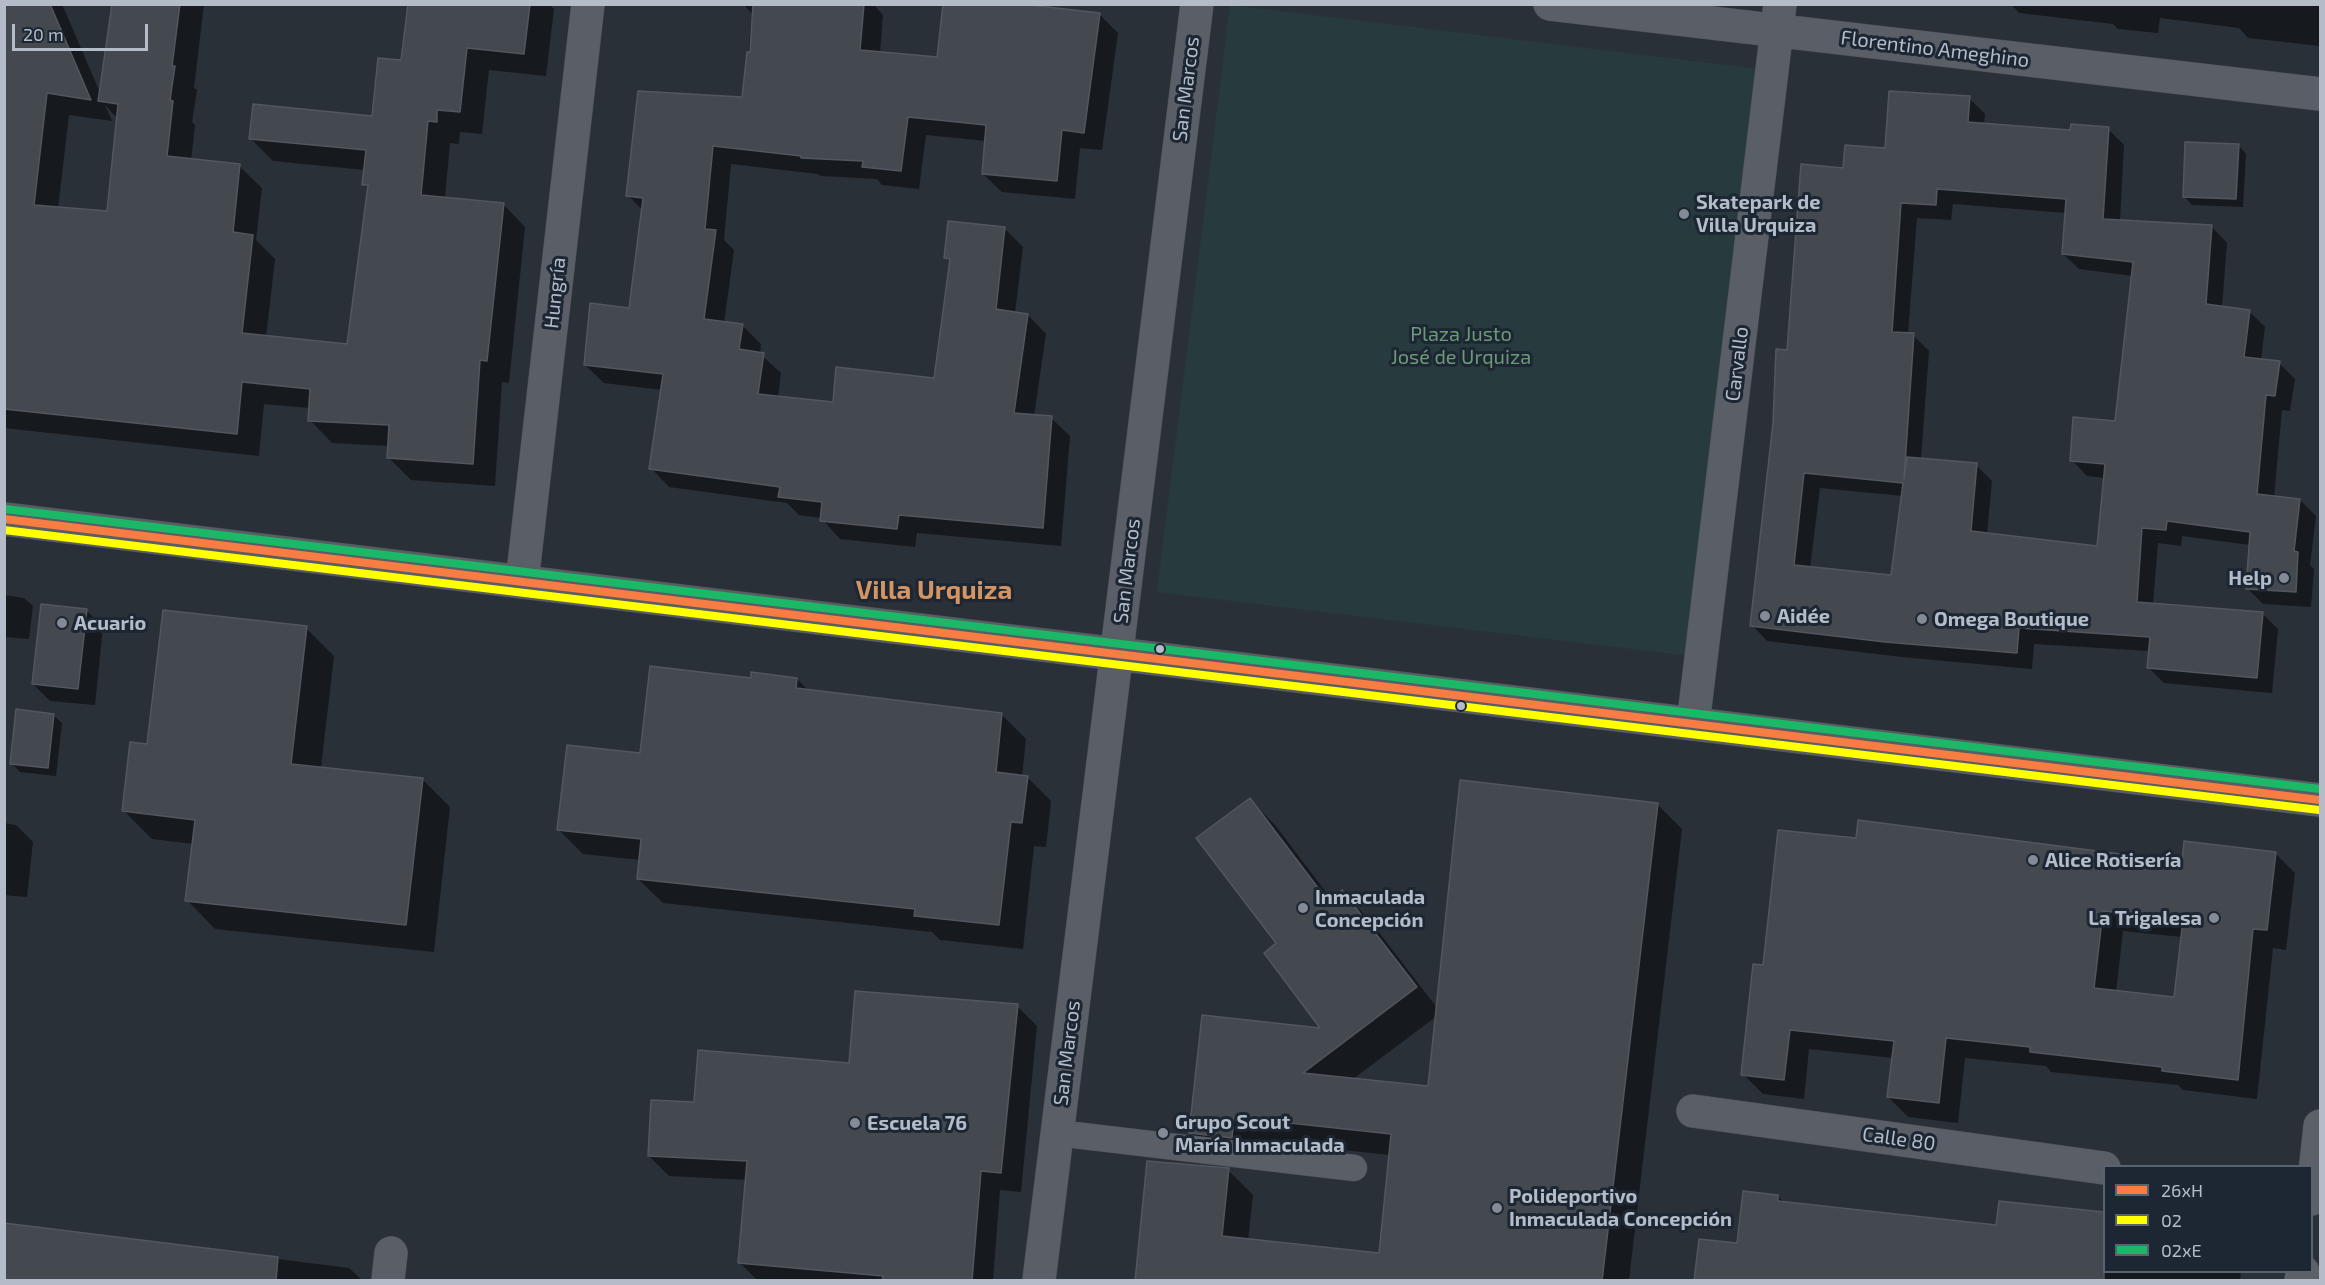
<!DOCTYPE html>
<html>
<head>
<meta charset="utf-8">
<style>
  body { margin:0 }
  #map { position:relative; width:2325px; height:1285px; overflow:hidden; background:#2a3038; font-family:"Exo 2",sans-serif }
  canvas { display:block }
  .frame { position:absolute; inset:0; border:6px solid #b4bcc9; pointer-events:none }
  .legend { position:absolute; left:2103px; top:1165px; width:210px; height:108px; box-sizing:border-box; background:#1d2633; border:2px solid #59626f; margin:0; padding:8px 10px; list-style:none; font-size:18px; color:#b4bcc9 }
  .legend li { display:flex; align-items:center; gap:12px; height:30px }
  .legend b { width:30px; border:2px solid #59626f }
  .scale { position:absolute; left:12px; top:24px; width:136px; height:27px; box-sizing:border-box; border:3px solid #b4bcc9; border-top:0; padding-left:8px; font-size:18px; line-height:21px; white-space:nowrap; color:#b4bcc9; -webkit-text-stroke:4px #1d2633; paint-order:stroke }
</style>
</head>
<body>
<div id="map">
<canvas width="2325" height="1285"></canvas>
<div class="frame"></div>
<ul class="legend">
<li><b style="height:8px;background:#f77d43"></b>26xH</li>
<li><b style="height:8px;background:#ff0"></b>02</li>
<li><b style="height:8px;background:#1ab867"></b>02xE</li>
</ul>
<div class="scale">20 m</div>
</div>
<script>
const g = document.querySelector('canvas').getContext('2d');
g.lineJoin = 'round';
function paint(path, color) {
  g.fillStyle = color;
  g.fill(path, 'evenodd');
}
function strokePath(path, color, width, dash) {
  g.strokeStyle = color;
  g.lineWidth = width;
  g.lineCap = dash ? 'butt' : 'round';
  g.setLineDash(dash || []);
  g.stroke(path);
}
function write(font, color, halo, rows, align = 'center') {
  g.font = font + ' "Exo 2",sans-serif';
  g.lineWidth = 6;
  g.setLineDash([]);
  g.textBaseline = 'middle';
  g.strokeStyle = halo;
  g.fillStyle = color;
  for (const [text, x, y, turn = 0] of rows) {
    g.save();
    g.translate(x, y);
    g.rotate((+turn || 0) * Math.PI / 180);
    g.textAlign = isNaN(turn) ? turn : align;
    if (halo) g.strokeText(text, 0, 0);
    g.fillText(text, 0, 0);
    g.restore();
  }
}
paint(new Path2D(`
  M1230,5L1768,70L1690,656L1157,592Z`), '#273a3e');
paint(new Path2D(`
  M4,4H62L101,95L113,4H204L194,88L197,90L192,122L195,125L191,161L239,166L262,188L256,240L275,259L266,337L348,346L369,189L364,184L365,170L273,161L250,138L373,118L402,62L409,4H549L554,9L546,76L489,70L482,134L460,132L459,144L450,143L445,198L503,204L525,227L509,383L502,382L495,486L411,480L388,457L389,446L332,443L310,420V408L264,404L259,456L4,428ZM105,105L118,119L108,212L58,208L69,115L112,121Z
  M743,4H873L883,15L880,53L938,59L992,4L1100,15L1118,33L1102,150L1080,148L1075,199L1002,192L983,174L986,141L926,135L919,189L882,185L877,179L821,176L818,174L731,164L724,240L734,250L724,323L743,326L761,344L760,354L781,373L778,398L834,404L935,379L951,263L946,257L1004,228L1023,247L1015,313L1028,315L1046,334L1034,416L1051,418L1070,436L1061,546L917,533L915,547L840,539L821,518L799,515L787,503L669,487L651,468L662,390L604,383L585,365L630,309L643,211L628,195L744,99L752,14Z
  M2011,4H2320V46L2248,38L2239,28L2160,18L2158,33L2118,29L2113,24L2019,13Z
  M1969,98L1985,114L1984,125L2072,132L2108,129L2124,145L2120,221L2212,227L2227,243L2222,308L2249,311L2265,327L2261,360L2279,363L2295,379L2290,411L2282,410L2274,497L2300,500L2316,516L2310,565L2314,569L2311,607L2263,604L2247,588L2250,545L2182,536L2181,546L2158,543L2153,604L2262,613L2278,629L2272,693L2164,683L2148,667L2150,651L2034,644L2032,669L1902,657L1767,641L1752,625L1788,352L1844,170L1887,150ZM1953,204L2067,213L2063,254L2079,269L2133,276L2116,422L2072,460L2087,476L2105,478L2098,547L1987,534L1992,481L1976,465L1921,459L1929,351L1913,335L1908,334L1917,218L1951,220ZM1820,488L1903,496L1892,577L1810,568Z
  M2238,145L2246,154L2243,207L2192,205L2184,196Z
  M4,595L24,598L33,606L29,639L4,637Z
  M86,610L103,627L95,705L50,701L33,684Z
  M306,628L334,656L321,768L422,779L450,807L434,952L215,929L187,900L194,844L152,839L124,811L149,745Z
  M752,679H797L809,691L1001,714L1026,739L1022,777H1027L1051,801L1046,847L1034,846L1023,949L940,940L932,932L663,903L638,879L640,860L583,854L559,830L642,755Z
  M53,715L62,723L56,776L20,772L12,764Z
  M1250,800L1275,825L1332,900L1342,892L1367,917L1438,1009L1657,804L1682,829L1629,1280H1136L1228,1170L1253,1195L1248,1240L1380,1254L1390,1155L1258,1141L1256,1163L1216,1158L1191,1133L1323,1030L1278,944ZM1437,1016L1429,1087L1353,1079Z
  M4,823L16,825L33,842L27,897L4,895Z
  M1857,840L2183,864L2275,853L2295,873L2286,950L2273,948L2257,1099L2183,1090L2178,1085L2051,1072L2046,1066L1965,1058L1958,1123L1908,1117L1888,1097L1893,1058L1809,1049L1804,1099L1763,1094L1743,1074L1765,966ZM2123,931L2182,937L2175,998L2116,992Z
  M1017,1006L1037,1026L1021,1192L1000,1190L993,1280H757L740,1263L747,1180L669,1176L649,1156L695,1104L851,1065Z
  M1778,1196L1784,1203L1997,1226L2000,1202L2104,1214V1272H2241L2240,1280H1696L1739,1245Z
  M4,1224L349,1268L362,1280H4Z`), '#0007');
const building = new Path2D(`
  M4,4H50L91,100L47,93L34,205L107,211L118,104L98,101L112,4H180L172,66H175L170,100L173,101L167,156L240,164L233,232L253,235L242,333L347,344L368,185H362L366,150L249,139L253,104L372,116L378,58L401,60L408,4H530L524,54L467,48L460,112L437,110V122L428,121L421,195L504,203L487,361L480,360L473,464L387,458L389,425L308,421L310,389L242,382L237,434L4,409Z
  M753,4H864L860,50L937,57L943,4H1021L1100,13L1084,133L1062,130L1057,181L982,174L986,125L908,117L901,171L862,167L863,161L801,158V156L713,146L705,229L716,230L704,319L743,324L739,349L764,353L758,394L833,402L836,367L934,378L950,259L944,258L948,221L1005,227L996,309L1028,314L1014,413L1052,416L1043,528L899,515L897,529L820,521L822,502L778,497L780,487L649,469L663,374L584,365L590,303L629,308L643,198L626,196L638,91L742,97L747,52H750Z
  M1889,91L1970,96L1968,122L2070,130L2071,124L2109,127L2103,219L2212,225L2206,304L2250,310L2244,357L2280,361L2275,396L2266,395L2257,494L2300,499L2294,551L2298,552L2296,592L2246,589L2250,532L2167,521L2166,530L2142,528L2137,602L2263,612L2257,678L2147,668L2150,637L2019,628L2017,653L1885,642L1750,626L1773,423L1776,349L1787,350L1801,164L1843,168L1845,145L1885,148ZM1937,189L2066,199L2062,254L2133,262L2115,421L2073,417L2070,461L2105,464L2097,546L1971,531L1977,463L1907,457L1904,479L1914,333L1892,332L1901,203L1936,205ZM1804,473L1903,483L1891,575L1794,565Z
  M2185,142L2239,144L2236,199L2183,197Z
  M41,604L87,609L78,689L32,684Z
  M163,610L307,626L291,764L423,778L406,925L185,901L195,820L122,811L130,742L147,744Z
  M650,666L751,678V672L797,678L796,688L1002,713L996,772L1028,776L1022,823L1011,822L999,925L914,916L915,909L637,879L641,839L557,830L567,745L640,753Z
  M16,709L54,714L48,768L10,764Z
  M1460,780L1658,803L1602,1281H1135L1147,1161L1229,1168L1222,1236L1379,1253L1391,1134L1234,1117L1232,1138L1189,1133L1202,1015L1320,1028L1264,953L1276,943L1196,838L1250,798L1328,901L1342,890L1417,987L1303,1073L1428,1086Z
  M1858,820L2182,862L2184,841L2276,852L2267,930L2253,929L2238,1080L2162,1071V1067L2030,1052V1047L1946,1038L1939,1103L1887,1097L1894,1041L1790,1030L1784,1080L1741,1075L1753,964L1763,965L1778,830L1856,838ZM2103,911L2183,920L2174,997L2094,988Z
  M855,991L1018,1004L1001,1173L981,1171L972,1281H882L883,1276L738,1263L747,1161L648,1156L651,1100L694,1102L698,1050L849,1063Z
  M1743,1191L1778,1195V1201L1996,1225L1999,1201L2104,1212V1281H1694L1699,1239L1737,1243Z
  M4,1223L278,1257L276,1281H4Z`);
paint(building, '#444950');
strokePath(building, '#52575f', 1.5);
const lane = new Path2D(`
  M1057,1133L1354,1168`);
const street = new Path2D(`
  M1550,4L2320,94
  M522,582L588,4
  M1693,724L1780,4
  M1693,1111L2104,1168
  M388,1280L391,1253
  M1039,1280L1197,4`);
const secondary = new Path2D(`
  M4,519L2320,800`);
const primary = new Path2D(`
  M2312,1199L2320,1126
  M2301,1280L2303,1272`);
strokePath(lane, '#484c53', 27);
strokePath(street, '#484c53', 34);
strokePath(secondary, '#484c53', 34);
strokePath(primary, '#484c55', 34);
strokePath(lane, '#5a5e66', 26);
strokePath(street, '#5a5e66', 33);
strokePath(secondary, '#595d64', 33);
strokePath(primary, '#5c6168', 33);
strokePath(new Path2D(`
  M4,519L2320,800`), '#f77d43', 8);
strokePath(new Path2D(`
  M4,530L2319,810`), '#ff0', 8);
strokePath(new Path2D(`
  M5,509L2320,789`), '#1ab867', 8);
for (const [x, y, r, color] of [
  [1684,214,6,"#848b96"],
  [2284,578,6,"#848b96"],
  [1765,616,6,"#848b96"],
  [1922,619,6,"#848b96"],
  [62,623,6,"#848b96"],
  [1160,649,5,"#b4bcc9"],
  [1461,706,5,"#b4bcc9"],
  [2033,860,6,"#848b96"],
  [1303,908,6,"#848b96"],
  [2214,918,6,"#848b96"],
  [855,1123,6,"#848b96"],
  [1163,1133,6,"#848b96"],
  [1497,1208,6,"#848b96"]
]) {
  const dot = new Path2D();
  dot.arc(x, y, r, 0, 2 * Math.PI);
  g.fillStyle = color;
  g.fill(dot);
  strokePath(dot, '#1d2633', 2);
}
write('20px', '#b4bcc9', '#1d2633', [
  ["Florentino Ameghino",1935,49,7],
  ["San Marcos",1186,89,-83],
  ["Hungría",555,293,-84],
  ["Carvallo",1737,364,-83],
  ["San Marcos",1127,571,-83],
  ["San Marcos",1067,1053,-83],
  ["Calle 80",1899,1139,8]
]);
write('bold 20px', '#b4bcc9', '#1d2633', [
  ["Skatepark de",1696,202],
  ["Villa Urquiza",1696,225],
  ["Help",2272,578,"right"],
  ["Aidée",1777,616],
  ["Omega Boutique",1934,619],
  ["Acuario",74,623],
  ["Alice Rotisería",2045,860],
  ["Inmaculada",1315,897],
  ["Concepción",1315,920],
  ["La Trigalesa",2202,918,"right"],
  ["Grupo Scout",1175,1122],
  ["María Inmaculada",1175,1145],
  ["Escuela 76",867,1123],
  ["Polideportivo",1509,1196],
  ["Inmaculada Concepción",1509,1219]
], 'left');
write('20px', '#6b9a76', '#1d2633', [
  ["Plaza Justo",1461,334],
  ["José de Urquiza",1461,357]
]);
write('bold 26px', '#d59563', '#1d2633', [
  ["Villa Urquiza",934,590]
]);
</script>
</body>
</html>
